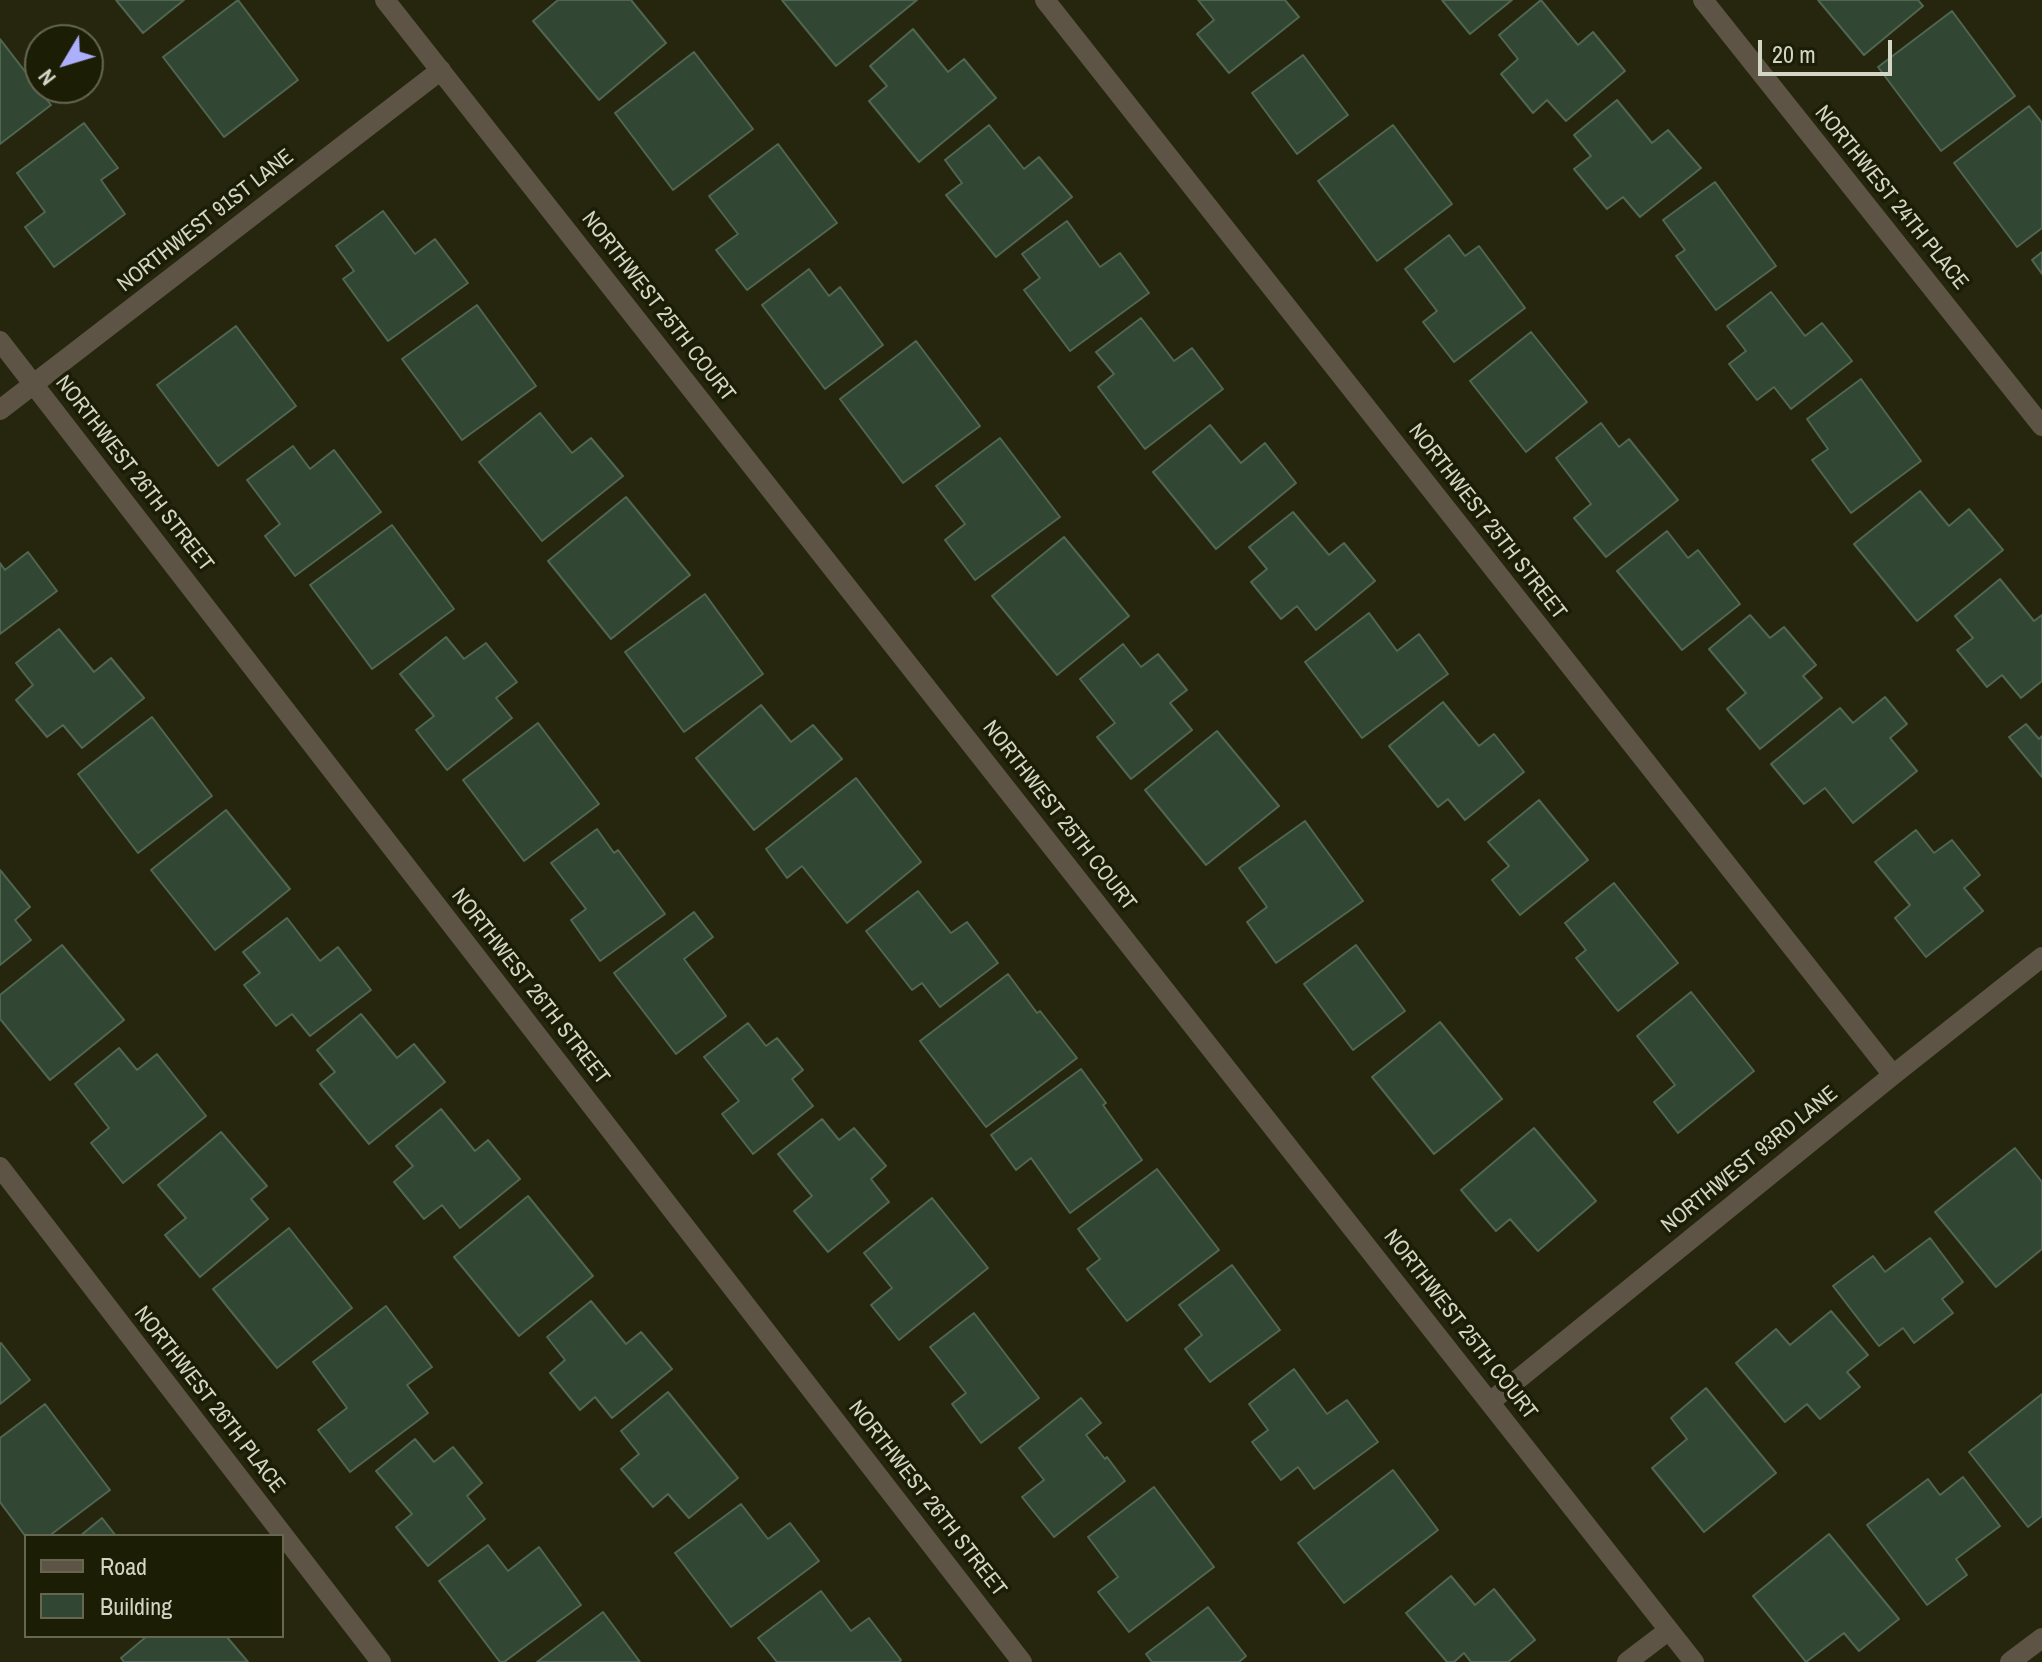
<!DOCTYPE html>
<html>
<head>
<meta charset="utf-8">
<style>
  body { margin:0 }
  #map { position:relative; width:2042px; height:1662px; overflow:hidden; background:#25260d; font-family:"Archivo Narrow",sans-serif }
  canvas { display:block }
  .legend { position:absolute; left:24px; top:1534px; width:260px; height:104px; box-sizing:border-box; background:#1b1d04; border:2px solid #656751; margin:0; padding:10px 14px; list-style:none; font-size:24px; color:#d3d5c5 }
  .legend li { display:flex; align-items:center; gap:16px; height:40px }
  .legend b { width:40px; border:2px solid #656751 }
  .north { position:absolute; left:24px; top:24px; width:80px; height:80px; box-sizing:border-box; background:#1b1d04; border:2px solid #656751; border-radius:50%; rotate:232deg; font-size:22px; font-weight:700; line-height:32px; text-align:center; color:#d3d5c5 }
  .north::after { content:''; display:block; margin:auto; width:28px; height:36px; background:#acaffb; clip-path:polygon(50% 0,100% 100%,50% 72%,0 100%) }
  .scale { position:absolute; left:1758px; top:40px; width:134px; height:36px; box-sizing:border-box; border:4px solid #d3d5c5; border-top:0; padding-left:10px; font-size:24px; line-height:28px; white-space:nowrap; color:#d3d5c5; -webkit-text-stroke:6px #1b1d04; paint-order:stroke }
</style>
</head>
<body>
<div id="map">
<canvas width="2042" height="1662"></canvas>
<ul class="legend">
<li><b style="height:10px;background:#5d5446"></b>Road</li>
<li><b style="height:22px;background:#314633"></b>Building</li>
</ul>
<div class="north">N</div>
<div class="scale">20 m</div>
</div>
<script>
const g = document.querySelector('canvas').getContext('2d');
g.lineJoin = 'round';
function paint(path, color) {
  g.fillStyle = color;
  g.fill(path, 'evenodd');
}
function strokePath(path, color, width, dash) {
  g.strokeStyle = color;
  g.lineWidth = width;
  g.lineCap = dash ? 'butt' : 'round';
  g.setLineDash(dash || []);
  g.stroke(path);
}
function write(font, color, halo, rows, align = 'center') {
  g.font = font + ' "Archivo Narrow",sans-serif';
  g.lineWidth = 7;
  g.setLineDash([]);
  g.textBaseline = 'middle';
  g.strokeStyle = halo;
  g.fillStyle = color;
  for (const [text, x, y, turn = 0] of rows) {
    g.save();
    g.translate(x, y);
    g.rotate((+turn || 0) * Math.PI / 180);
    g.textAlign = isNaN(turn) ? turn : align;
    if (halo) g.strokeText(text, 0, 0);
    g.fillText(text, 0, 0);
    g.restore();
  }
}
const building = new Path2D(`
  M116,0H184L143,33Z
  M238,0L298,80L224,137L163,57Z
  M558,0H631L666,43L599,100L533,21Z
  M782,0H917L836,66Z
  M1198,0H1285L1299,17L1229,73L1197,34L1214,20Z
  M1442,0H1512L1470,34Z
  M1541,0L1578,45L1593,32L1625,71L1566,121L1547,100L1533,113L1501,74L1518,59L1499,35Z
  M1818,0H1918L1923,6L1864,55Z
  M1952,11L2015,96L1941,151L1878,67Z
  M913,29L948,72L964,59L996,98L919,162L869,101L887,86L870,66Z
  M0,39L51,105L0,144Z
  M694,52L753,129L673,190L615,113Z
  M1303,55L1348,115L1297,154L1252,93Z
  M1617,100L1652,143L1668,130L1701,168L1640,217L1623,197L1607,209L1574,169L1591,156L1574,135Z
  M2029,106L2042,123V228L2017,247L1954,163Z
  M84,123L118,168L101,180L125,214L54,267L25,227L45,212L17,173Z
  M989,125L1024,169L1039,157L1072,197L996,257L946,195L962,183L945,160Z
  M1393,125L1452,204L1377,261L1318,181Z
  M778,144L837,223L747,290L716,250L738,234L709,196Z
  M1715,182L1776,266L1716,310L1676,256L1685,250L1663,220Z
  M383,211L415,254L435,239L468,283L388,341L343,279L354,271L336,246Z
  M1067,221L1100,267L1120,253L1149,293L1070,351L1024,290L1040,278L1022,254Z
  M1449,235L1465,256L1479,246L1525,308L1454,362L1423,322L1437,311L1405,269Z
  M2042,252V274L2032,260Z
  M809,269L829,296L840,287L883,345L825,389L762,305Z
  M1771,292L1805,336L1822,323L1852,361L1791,409L1774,387L1757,400L1729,364L1746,351L1727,326Z
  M477,305L536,386L462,440L402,359Z
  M1141,318L1174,361L1192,348L1223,389L1145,449L1098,387L1114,374L1096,352Z
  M236,326L296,406L218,466L157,385Z
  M1531,332L1587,402L1526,452L1470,381Z
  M916,341L980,426L903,483L840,399Z
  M1861,379L1921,461L1851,513L1812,460L1828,449L1807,419Z
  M540,413L572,453L591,438L623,476L542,541L479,462Z
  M1601,423L1619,447L1629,439L1678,500L1606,557L1574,518L1591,504L1556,458Z
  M1210,425L1241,463L1265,443L1296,483L1216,549L1153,472Z
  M1000,438L1060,517L975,580L945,540L965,524L936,486Z
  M293,446L310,469L334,450L381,512L295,576L265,536L280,524L247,480Z
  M1920,491L1949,526L1969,509L2003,550L1917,621L1854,544Z
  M626,497L690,575L611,639L548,561Z
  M1293,512L1329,555L1344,543L1375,581L1316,630L1297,606L1281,619L1251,582L1267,569L1249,547Z
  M392,525L454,609L372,669L310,585Z
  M1667,531L1688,558L1698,550L1740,604L1682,650L1617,571Z
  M1064,537L1129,616L1057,675L992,596Z
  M28,552L57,591L0,634V563L5,570Z
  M2000,579L2034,621L2042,615V681L2021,698L2002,675L1987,687L1957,650L1973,638L1955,616Z
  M705,594L763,674L684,732L625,652Z
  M1369,613L1397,651L1419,634L1448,674L1362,738L1305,662Z
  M1750,615L1770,638L1784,627L1816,665L1803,676L1822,698L1760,749L1727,709L1746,693L1709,649Z
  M59,629L94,672L111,658L144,698L82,748L63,725L47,737L16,700L33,685L16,663Z
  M446,637L464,659L486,643L517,682L496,698L512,718L447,770L416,730L434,716L400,674Z
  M1123,644L1141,667L1158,654L1187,690L1170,703L1192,730L1131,779L1097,737L1115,723L1080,679Z
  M1885,697L1907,724L1890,738L1917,771L1853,823L1825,788L1804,804L1771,764L1840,708L1853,723Z
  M1443,702L1479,746L1494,734L1524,772L1465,820L1448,799L1438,807L1389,746Z
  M761,705L791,742L813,725L842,759L754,830L696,758Z
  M152,717L212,796L138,853L78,774Z
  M538,723L599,804L524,861L463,780Z
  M2026,724L2039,739L2042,736V777L2009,737Z
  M1217,731L1279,806L1206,865L1145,790Z
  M856,778L921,862L847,923L802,866L787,878L766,849Z
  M1539,800L1588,860L1520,915L1492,880L1509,866L1488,842Z
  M226,810L290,889L215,950L151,870Z
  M1305,821L1363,901L1276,963L1247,922L1267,907L1239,868Z
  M597,829L614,853L618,850L665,914L600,961L571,920L586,909L551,863Z
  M1916,830L1934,853L1952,840L1980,875L1964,888L1983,911L1926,957L1895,918L1910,905L1875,862Z
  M0,870L30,907L15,920L31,940L0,965Z
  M1614,883L1678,963L1618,1011L1576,958L1586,950L1565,923Z
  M918,891L951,933L967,922L998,963L940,1007L922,983L912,990L866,931Z
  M694,912L713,937L684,959L726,1016L676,1054L614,973Z
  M287,918L320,961L338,947L371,990L310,1036L292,1014L276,1026L244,985L260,973L243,952Z
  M62,945L124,1020L50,1080L0,1019V995Z
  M1356,945L1405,1011L1353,1050L1304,984Z
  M1008,974L1037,1013L1040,1011L1077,1058L986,1127L920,1041Z
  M1691,992L1754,1071L1678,1133L1654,1102L1675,1085L1637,1036Z
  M361,1014L397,1058L414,1044L445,1082L369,1144L320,1084L335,1072L317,1050Z
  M1440,1022L1502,1099L1434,1154L1372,1077Z
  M748,1023L766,1046L777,1038L803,1070L792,1079L813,1106L753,1154L722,1114L739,1101L704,1057Z
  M119,1048L137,1070L157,1054L206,1116L123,1183L91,1143L109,1128L75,1084Z
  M1081,1069L1106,1103L1103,1105L1142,1160L1070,1213L1031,1158L1016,1170L991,1135Z
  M441,1109L475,1151L488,1140L520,1179L460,1228L442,1205L424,1219L394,1182L413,1166L396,1146Z
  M822,1119L839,1140L854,1128L886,1166L871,1179L889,1202L828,1252L794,1211L812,1196L778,1154Z
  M1534,1128L1596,1201L1538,1251L1510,1219L1496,1231L1461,1190Z
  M221,1132L267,1186L251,1199L268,1219L200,1277L165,1235L186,1218L158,1185Z
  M2015,1148L2042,1182V1249L1996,1287L1935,1212Z
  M1157,1169L1219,1250L1127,1321L1087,1269L1100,1259L1078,1229Z
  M528,1196L593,1276L519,1336L454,1257Z
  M932,1198L988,1268L899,1340L871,1305L892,1288L864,1253Z
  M289,1228L352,1308L277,1368L213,1289Z
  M1930,1238L1963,1282L1942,1299L1953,1313L1914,1343L1903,1328L1879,1346L1833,1286L1873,1256L1885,1272Z
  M1232,1265L1280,1330L1210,1382L1185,1349L1202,1335L1179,1305Z
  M591,1301L626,1344L641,1332L672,1369L612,1418L595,1397L580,1410L550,1373L565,1360L547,1337Z
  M386,1306L432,1367L407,1385L428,1413L350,1472L318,1430L347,1408L313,1362Z
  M1831,1311L1868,1355L1847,1372L1860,1387L1820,1419L1807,1404L1785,1422L1736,1363L1776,1329L1790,1345Z
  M974,1313L1039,1398L981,1443L952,1404L966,1393L930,1347Z
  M1,1343L30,1380L0,1404V1344Z
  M1294,1369L1327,1414L1347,1400L1378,1442L1314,1489L1298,1467L1281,1480L1252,1442L1268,1430L1249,1404Z
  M1706,1388L1776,1473L1704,1532L1652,1468L1687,1439L1671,1418Z
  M668,1392L738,1478L689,1518L668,1494L653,1507L621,1469L639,1454L621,1431Z
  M2042,1394V1516L2028,1527L1969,1452Z
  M1081,1398L1101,1423L1086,1435L1105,1459L1107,1457L1125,1481L1054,1537L1022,1497L1044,1480L1019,1448Z
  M45,1404L110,1490L49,1536L26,1537L0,1502V1438Z
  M415,1439L434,1462L453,1447L482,1483L467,1496L485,1519L428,1566L396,1527L412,1514L376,1471Z
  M1393,1470L1438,1530L1344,1603L1298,1543Z
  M1963,1477L2000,1526L1956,1559L1967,1575L1927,1605L1867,1525L1928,1479L1940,1495Z
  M1154,1487L1214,1567L1129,1632L1098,1592L1118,1577L1088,1537Z
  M741,1504L768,1539L790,1523L819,1561L731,1627L675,1553Z
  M102,1518L116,1536H80Z
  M1829,1534L1899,1619L1859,1651L1844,1633L1806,1662L1753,1596Z
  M488,1545L508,1571L539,1547L581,1605L504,1662H500L439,1581Z
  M1451,1576L1475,1605L1494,1589L1535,1640L1508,1662H1471L1464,1653L1454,1662H1447L1406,1613Z
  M821,1591L851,1631L869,1618L901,1660L899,1662H777L758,1638Z
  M1208,1607L1246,1656L1239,1662H1152L1146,1654Z
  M603,1612L640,1662H537Z
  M147,1636H226L248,1662H124L121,1658Z`);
paint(building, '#314633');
strokePath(building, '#506651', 2);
strokePath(new Path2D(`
  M385,0L1694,1662
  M1045,0L1893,1075
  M1703,0L2042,426
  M0,341L1022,1662
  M0,410L441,70
  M0,1167L381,1662
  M1490,1402L1893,1075L2042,957
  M1627,1662L1669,1630
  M2010,1662L2042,1638`), '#5d5446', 20);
write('22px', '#d3d5c5', '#1b1d04', [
  ["NORTHWEST 24TH PLACE",1891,198,51],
  ["NORTHWEST 91ST LANE",206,221,-38],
  ["NORTHWEST 25TH COURT",658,307,52],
  ["NORTHWEST 26TH STREET",134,474,52],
  ["NORTHWEST 25TH STREET",1487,522,52],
  ["NORTHWEST 25TH COURT",1059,816,52],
  ["NORTHWEST 26TH STREET",530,987,52],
  ["NORTHWEST 93RD LANE",1750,1160,-39],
  ["NORTHWEST 25TH COURT",1460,1325,52],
  ["NORTHWEST 26TH PLACE",209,1400,52],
  ["NORTHWEST 26TH STREET",927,1499,52]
]);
</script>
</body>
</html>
